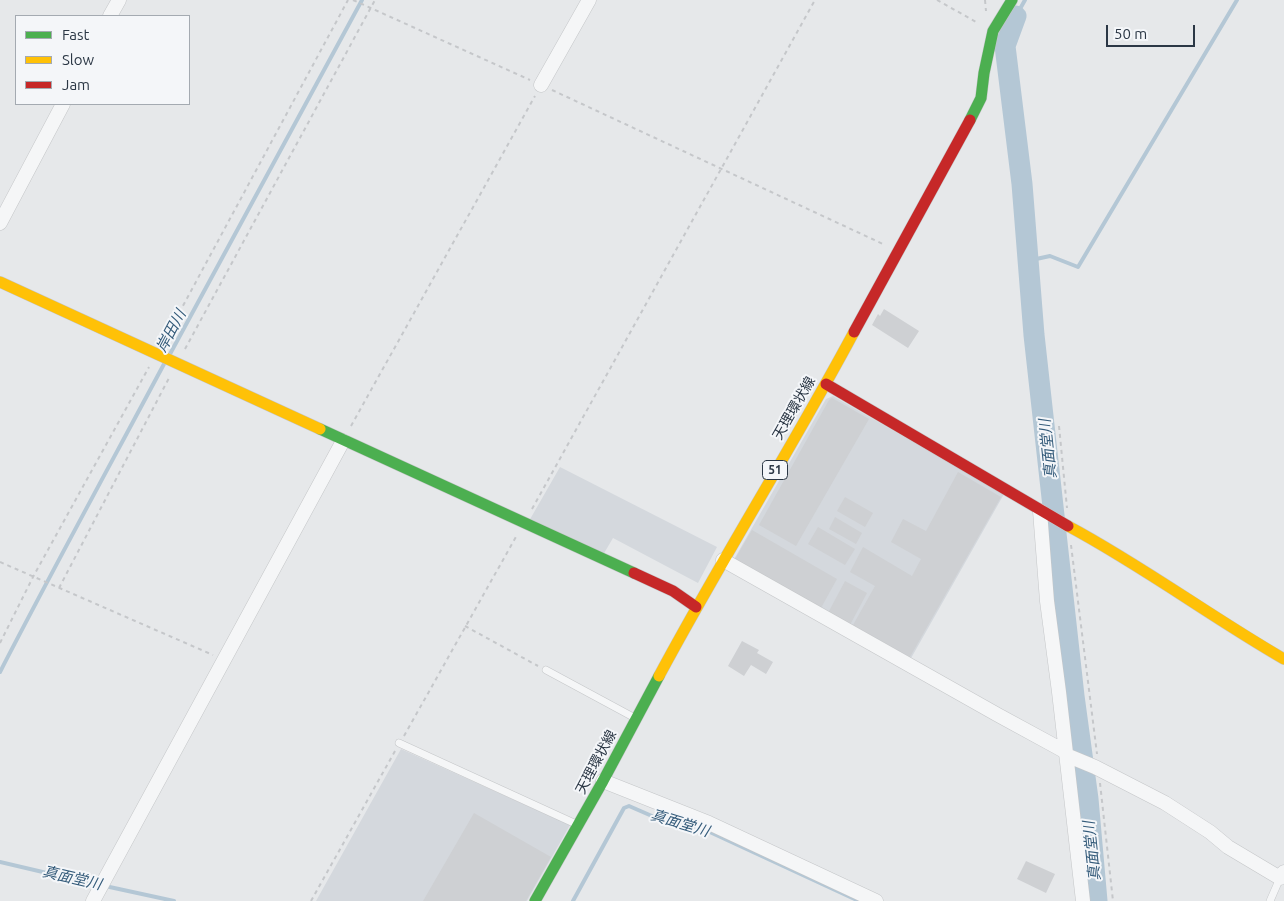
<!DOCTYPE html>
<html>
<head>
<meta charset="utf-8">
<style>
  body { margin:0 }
  #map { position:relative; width:1284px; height:901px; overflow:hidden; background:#e6e8ea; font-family:Ubuntu,sans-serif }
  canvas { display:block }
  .legend { position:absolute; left:15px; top:15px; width:175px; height:90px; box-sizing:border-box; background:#f4f6f9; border:1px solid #a4aab1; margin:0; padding:6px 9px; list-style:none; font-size:15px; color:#2b3745 }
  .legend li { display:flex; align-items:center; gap:10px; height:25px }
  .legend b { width:25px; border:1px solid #a4aab1 }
  .scale { position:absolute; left:1106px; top:25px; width:89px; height:22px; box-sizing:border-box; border:2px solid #2b3745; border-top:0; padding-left:6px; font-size:15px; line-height:18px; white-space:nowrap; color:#2b3745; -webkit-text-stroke:4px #f4f6f9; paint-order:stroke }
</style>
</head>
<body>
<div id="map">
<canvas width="1284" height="901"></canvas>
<ul class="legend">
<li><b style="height:6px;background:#4caf50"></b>Fast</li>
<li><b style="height:6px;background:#ffc107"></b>Slow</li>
<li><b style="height:6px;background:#c62828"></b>Jam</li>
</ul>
<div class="scale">50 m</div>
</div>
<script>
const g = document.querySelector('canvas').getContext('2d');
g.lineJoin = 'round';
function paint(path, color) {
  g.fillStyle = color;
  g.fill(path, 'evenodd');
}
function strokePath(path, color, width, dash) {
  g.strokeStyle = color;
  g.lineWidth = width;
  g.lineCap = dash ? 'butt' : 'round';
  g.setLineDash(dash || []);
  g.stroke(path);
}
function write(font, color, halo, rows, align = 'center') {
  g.font = font + ' Ubuntu,"Noto Sans JP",sans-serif';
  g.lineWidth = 4;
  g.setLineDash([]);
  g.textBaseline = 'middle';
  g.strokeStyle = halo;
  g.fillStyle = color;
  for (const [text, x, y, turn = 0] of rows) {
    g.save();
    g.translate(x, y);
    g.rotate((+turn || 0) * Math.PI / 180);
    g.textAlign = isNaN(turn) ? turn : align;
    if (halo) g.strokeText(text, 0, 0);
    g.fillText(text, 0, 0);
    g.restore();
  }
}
paint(new Path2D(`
  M833,396L1004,494L910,660L733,561L826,399Z
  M560,467L717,547L698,583L613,538L603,555L529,521Z
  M401,749L570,825L527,901H316Z`), '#d4d8dd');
strokePath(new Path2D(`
  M1016,16L1025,0
  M1027,261L1050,256L1078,267L1237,0
  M170,354L362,0
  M0,672C53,569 109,467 164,364
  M0,862L98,885
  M105,886L174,901
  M573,901L624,808L629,806L668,823L699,827L859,901`), '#b4c7d5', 4);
strokePath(new Path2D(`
  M1016,16L1005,46L1022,184L1034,335L1074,696L1088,799L1097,901`), '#b4c7d5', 21);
paint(new Path2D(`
  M884,309L919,331L908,348L872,325L878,314L880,316Z
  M832,398L869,419L796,546L759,525L829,400Z
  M958,472L1001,497L910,657L853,625L875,586L850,572L863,547L912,576L921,559L891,542L903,519L926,531Z
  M845,497L873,513L865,527L837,511Z
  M835,517L862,533L856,544L829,529Z
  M818,527L855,549L845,565L808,544Z
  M752,530L837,579L821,608L735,559Z
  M845,581L867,593L850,625L828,613Z
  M742,641L759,650L757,653L773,662L766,674L751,665L744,676L728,666Z
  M474,813L551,857L526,901H423Z
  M1026,861L1055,874L1046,893L1017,879Z`), '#ced0d3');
const lane = new Path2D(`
  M546,670L635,718
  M399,743L576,824
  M1270,901L1280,878`);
const street = new Path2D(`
  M110,16L119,0
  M541,85L589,0
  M0,223L63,104
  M1040,511L1047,601L1059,692L1083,901
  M723,560L998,715L1066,752
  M1066,755L1095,767L1165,803L1210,832L1228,847L1280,878L1284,872
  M603,781L709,823L876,901
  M93,901L343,441`);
const fast = new Path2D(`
  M970,120L981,98L984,73L993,31L1012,0
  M320,429L634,573
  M535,901L603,781L659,676`);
const slow = new Path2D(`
  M0,282L320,429
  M1068,526C1143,566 1211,617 1284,659
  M659,676C721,560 792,448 854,332`);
const jam = new Path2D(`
  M854,332L970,120
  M826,384L1068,526
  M634,573L673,591L696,607`);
strokePath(lane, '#c4c6c8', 8);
strokePath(street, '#c4c6c8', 15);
strokePath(fast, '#c4c6c8', 12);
strokePath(slow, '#c4c6c8', 12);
strokePath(jam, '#c4c6c8', 12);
strokePath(new Path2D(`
  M353,0L530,80
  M937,0L978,23
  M985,0L986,11
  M552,90L883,244
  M164,341L348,0
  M185,349L375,0
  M351,426L535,96
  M1059,426L1067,508
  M532,509L815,0
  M1071,545L1097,754
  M0,562L213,655
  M59,588L169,378
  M465,626L538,666
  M0,643L33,577L149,367
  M404,736L517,535
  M1100,783L1113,901
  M311,901L395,751`), '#c5c7ca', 2, [4, 4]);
strokePath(lane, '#f5f6f7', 7);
strokePath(street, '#f5f6f7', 14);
strokePath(fast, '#4caf50', 11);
strokePath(slow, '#ffc107', 11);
strokePath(jam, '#c62828', 11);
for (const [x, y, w] of [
  [775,470,25]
]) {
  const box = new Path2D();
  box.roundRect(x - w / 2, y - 9.5, w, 19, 4);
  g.fillStyle = '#f4f6f9';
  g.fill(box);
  strokePath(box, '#2b3745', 1);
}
write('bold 12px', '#2b3745', null, [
  ["51",775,470]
]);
write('14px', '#2b3745', '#f4f6f9', [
  ["天理環状線",794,408,-60],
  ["天理環状線",596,762,-62]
]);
write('italic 15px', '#345b7a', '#f4f6f9', [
  ["岸田川",171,331,-62],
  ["真面堂川",1048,449,-96],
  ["真面堂川",680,823,17],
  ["真面堂川",1092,851,-96],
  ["真面堂川",72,878,13]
]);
</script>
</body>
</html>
